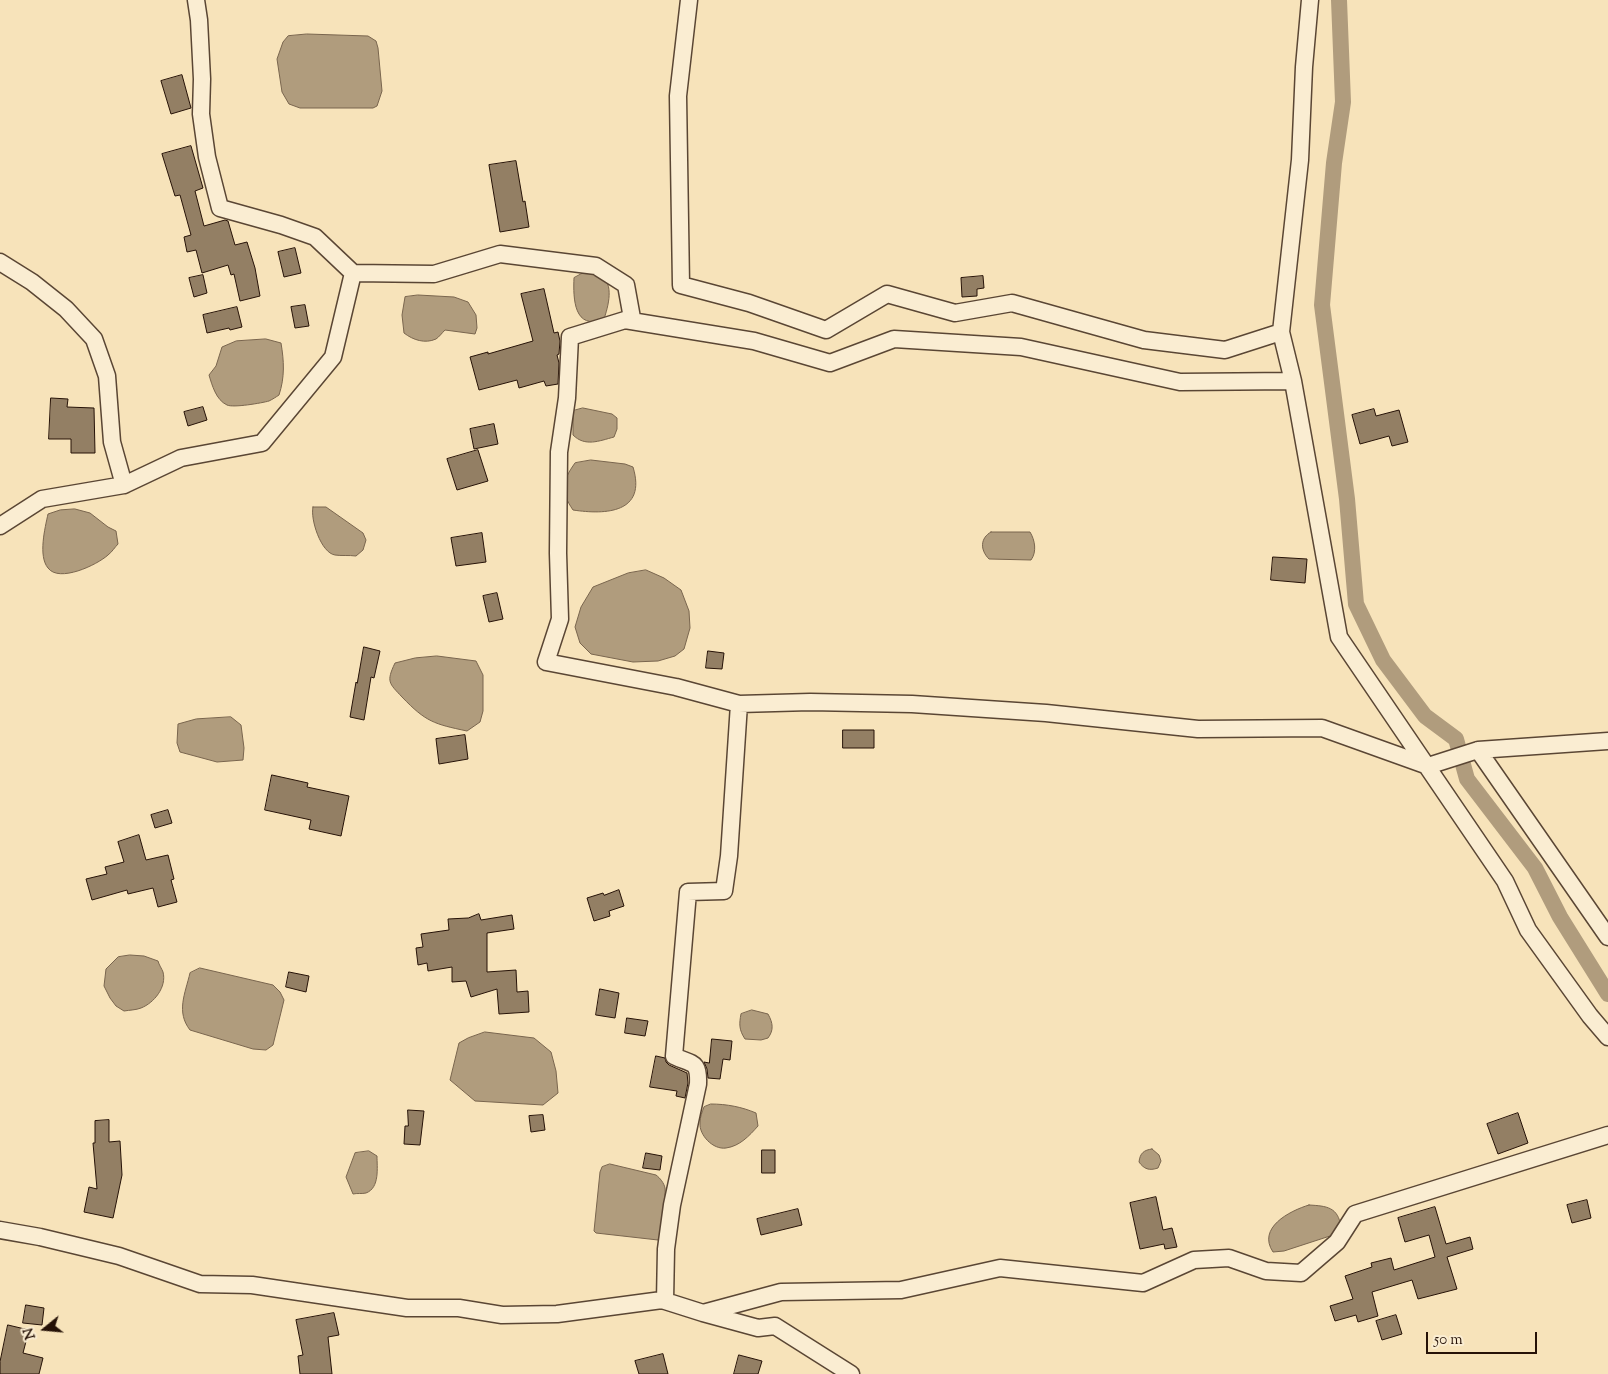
<!DOCTYPE html>
<html>
<head>
<meta charset="utf-8">
<style>
  body { margin:0 }
  #map { position:relative; width:1608px; height:1374px; overflow:hidden; background:#f7e3ba; font-family:"Sorts Mill Goudy",serif }
  canvas { display:block }
  .north { position:absolute; left:20px; top:1304px; width:50px; height:50px; -webkit-text-stroke:4px #faedd2; paint-order:stroke; rotate:253deg; font-size:14px; font-weight:700; line-height:20px; text-align:center; color:#261207 }
  .north::after { content:''; display:block; margin:auto; width:18px; height:22px; background:#261207; clip-path:polygon(50% 0,100% 100%,50% 72%,0 100%) }
  .scale { position:absolute; left:1426px; top:1332px; width:111px; height:22px; box-sizing:border-box; border:2px solid #261207; border-top:0; padding-left:6px; font-size:15px; line-height:18px; white-space:nowrap; color:#261207; -webkit-text-stroke:4px #faedd2; paint-order:stroke }
</style>
</head>
<body>
<div id="map">
<canvas width="1608" height="1374"></canvas>
<div class="north">N</div>
<div class="scale">50 m</div>
</div>
<script>
const g = document.querySelector('canvas').getContext('2d');
g.lineJoin = 'round';
function paint(path, color) {
  g.fillStyle = color;
  g.fill(path, 'evenodd');
}
function strokePath(path, color, width, dash) {
  g.strokeStyle = color;
  g.lineWidth = width;
  g.lineCap = dash ? 'butt' : 'round';
  g.setLineDash(dash || []);
  g.stroke(path);
}
const water = new Path2D(`
  M307,34L368,36L376,41L378,48L382,91L377,106L373,108H300L289,104L282,92L277,59L283,42L288,36Z
  M585,272C589,273 596,273 600,275C615,283 608,307 604,319C574,331 573,299 574,278Z
  M418,295L454,297L468,302L476,315L477,328L475,334L445,330C442,333 439,337 436,339C425,344 413,340 404,333L402,315L405,297Z
  M266,339L281,343C284,361 285,377 279,395C276,397 273,399 269,401C262,403 233,408 227,405C216,400 212,385 209,375L216,366L222,347L236,341Z
  M583,408L612,414L617,418V429L614,437C599,441 585,447 573,435V411Z
  M591,460L625,464L633,467C647,513 606,515 573,510C560,491 562,481 575,463Z
  M313,507H326L363,533L366,540L363,550L356,556C349,555 341,556 335,555C321,553 310,519 313,507Z
  M75,509L90,513L108,527L116,531L118,544C115,547 112,552 108,555C97,565 59,583 48,568C38,556 45,528 48,514L60,510Z
  M991,532H1030C1035,540 1037,552 1031,560L989,559C980,550 980,538 991,532Z
  M646,570L664,578L681,590L689,611L690,628L684,649L675,656L658,661L633,662L591,654L580,643L575,627L581,607L593,587L628,573Z
  M437,656L476,661L483,675V711L480,722L467,731C434,724 426,722 402,697C389,683 386,682 395,663L415,658Z
  M231,717L241,725L244,748L243,760L217,762L180,752L177,743L178,724L196,719Z
  M130,955L144,956L158,961C159,965 162,969 163,972C167,987 154,1003 141,1008C136,1010 130,1010 124,1011L116,1006L110,998L104,986L106,969L118,957Z
  M200,968L273,985L280,992L284,1000L273,1045L266,1050L253,1049L190,1030C176,1012 185,994 190,973Z
  M752,1010L768,1014C773,1023 774,1030 768,1038L761,1040L745,1039C739,1030 739,1024 741,1014Z
  M485,1032L534,1038L551,1052L556,1071L558,1093L543,1105L475,1101L450,1080L459,1043L468,1038Z
  M711,1104C727,1104 742,1107 756,1113L758,1126C749,1136 740,1146 726,1148C713,1150 699,1135 700,1123C700,1117 702,1112 704,1107Z
  M1152,1149L1159,1155L1161,1161L1158,1168C1149,1171 1144,1169 1139,1162C1140,1153 1144,1150 1152,1149Z
  M369,1151L377,1156C377,1167 380,1188 366,1193C362,1194 357,1193 353,1194L346,1177L355,1153Z
  M610,1164L656,1175C660,1178 664,1183 665,1188C666,1196 662,1234 658,1240L596,1233L594,1231L600,1172L602,1167Z
  M1309,1205C1327,1206 1338,1207 1341,1227L1330,1236L1284,1251L1273,1252C1257,1228 1289,1211 1309,1205Z`);
paint(water, '#b09c7d');
strokePath(water, '#79654e', 1);
strokePath(new Path2D(`
  M1339,0L1343,102L1334,163L1322,305L1347,499L1356,604L1383,660L1425,716L1456,739L1467,779L1535,868L1560,917L1608,994`), '#b09c7d', 16);
const building = new Path2D(`
  M182,75L191,108L171,114L161,81Z
  M191,146L203,188L195,191L204,226L225,220L228,221L235,245L247,242L255,268L260,296L240,301L234,274L231,275L228,265L202,273L196,250L187,252L184,237L191,235L180,195L175,196L162,154Z
  M516,161L523,202L525,201L529,227L500,232L489,165Z
  M295,248L301,273L284,277L278,252Z
  M203,275L207,293L194,297L189,278Z
  M983,276L984,288L977,289V296L962,297L961,278Z
  M544,289L554,333L558,332L560,341L559,354L557,355L559,363L558,384L546,386L544,381L519,388L517,380L479,390L470,357L488,352V354L533,341L521,294Z
  M305,305L309,326L295,328L291,307Z
  M237,307L242,327L230,330L229,328L207,333L203,315Z
  M51,398L68,399L67,407L94,408L95,453H71V439H49Z
  M203,407L207,420L188,426L184,412Z
  M1374,409L1376,416L1399,410L1408,442L1392,446L1389,436L1360,444L1352,415Z
  M494,424L498,444L474,449L470,429Z
  M478,450L488,481L457,490L447,459Z
  M482,533L486,562L456,566L451,538Z
  M1273,557L1307,559L1305,583L1271,580Z
  M497,593L503,619L489,622L483,596Z
  M364,647L380,651L374,678L371,677L364,720L350,717L356,682L357,683Z
  M708,651L724,653L722,669L706,668Z
  M843,730H874V748H843Z
  M465,735L468,759L439,764L436,739Z
  M272,775L308,783L307,787L349,796L341,836L309,829L311,820L265,810Z
  M168,810L172,823L155,828L151,815Z
  M139,835L146,860L168,855L174,879L171,880L177,902L158,907L153,888L128,894L127,890L92,900L86,879L107,874L105,867L124,862L118,842Z
  M619,890L624,906L609,911L610,916L594,921L587,898L603,893L604,895Z
  M479,914L481,920L512,915L514,929L487,933V972L516,970L517,992L528,991L529,1012L499,1014L497,989L471,997L466,981L452,982V967L428,971L427,963L418,965L416,948L423,947L421,934L449,930L448,919L468,918Z
  M289,972L309,976L306,992L286,987Z
  M600,989L619,993L615,1018L596,1015Z
  M627,1018L648,1021L645,1036L625,1033Z
  M712,1039L732,1041L730,1060L723,1059L720,1079L708,1078L707,1069L704,1062L709,1063Z
  M656,1056L665,1058L666,1062L669,1065L687,1073L688,1083L685,1098L676,1096L677,1091L650,1087Z
  M408,1110L424,1111L420,1145L404,1144L405,1126H408Z
  M1518,1113L1528,1143L1498,1154L1487,1124Z
  M543,1115L545,1130L531,1132L529,1116Z
  M109,1120V1142L120,1141L122,1175L113,1218L84,1212L89,1187L97,1189L93,1143H95V1121Z
  M762,1150H775V1173H762Z
  M646,1153L662,1156L660,1170L643,1168Z
  M1156,1197L1163,1230L1172,1228L1177,1247L1165,1249L1164,1244L1140,1249L1130,1203Z
  M1587,1200L1591,1218L1572,1223L1567,1205Z
  M1435,1207L1446,1244L1470,1237L1473,1249L1447,1257L1457,1289L1418,1299L1412,1280L1372,1292L1378,1316L1358,1322L1356,1315L1335,1321L1330,1306L1353,1299L1345,1276L1372,1267L1371,1263L1391,1258L1394,1270L1435,1257L1429,1235L1405,1242L1398,1218Z
  M798,1209L802,1225L761,1235L757,1219Z
  M26,1305L44,1308L42,1325L23,1323Z
  M334,1313L339,1335L328,1337L332,1374H300L298,1356L303,1355L296,1320Z
  M1396,1315L1402,1334L1382,1340L1376,1321Z
  M8,1325L29,1330L23,1353L43,1358L39,1374H0V1362Z
  M663,1354L668,1374H639L635,1361Z
  M739,1355L762,1361L758,1374H734Z`);
paint(building, '#937f64');
strokePath(building, '#261207', 1);
const minor = new Path2D(`
  M196,0L199,20L202,79L201,114L207,157L220,208L281,225L315,237L353,273
  M689,0L678,96L681,285L749,303L826,330L887,294L955,313L1012,303L1144,340L1225,350L1281,332
  M1310,0L1304,67L1300,160L1281,332L1293,381L1339,637L1505,881L1528,930L1590,1016L1608,1037
  M0,262L32,282L66,309L94,339L107,376L112,442L124,485
  M625,320L570,337L567,398L559,452L558,553L560,619L546,662L676,687L739,704L810,702L912,704L1046,713L1198,729L1322,728L1428,766L1478,750L1608,741
  M0,526L42,499L124,485L181,458L262,443L333,357L353,273L434,274L500,254L596,266L626,285L632,318L625,320L754,341L830,363L894,339L1021,347L1180,382L1293,381
  M1478,750L1608,937
  M0,1230L40,1237L119,1256L200,1284L252,1285L407,1308H459L502,1315L557,1314L662,1300L703,1313L758,1328L775,1326L851,1374
  M665,1301L666,1249L672,1205L698,1084C699,1060 692,1065 674,1056L688,892L724,891L729,856L739,704
  M703,1313L781,1292L901,1290L1000,1268L1143,1283L1194,1260L1229,1258L1266,1271L1301,1273L1337,1242L1355,1214L1608,1135`);
strokePath(minor, '#5a4634', 19);
strokePath(minor, '#faedd2', 16);
</script>
</body>
</html>
